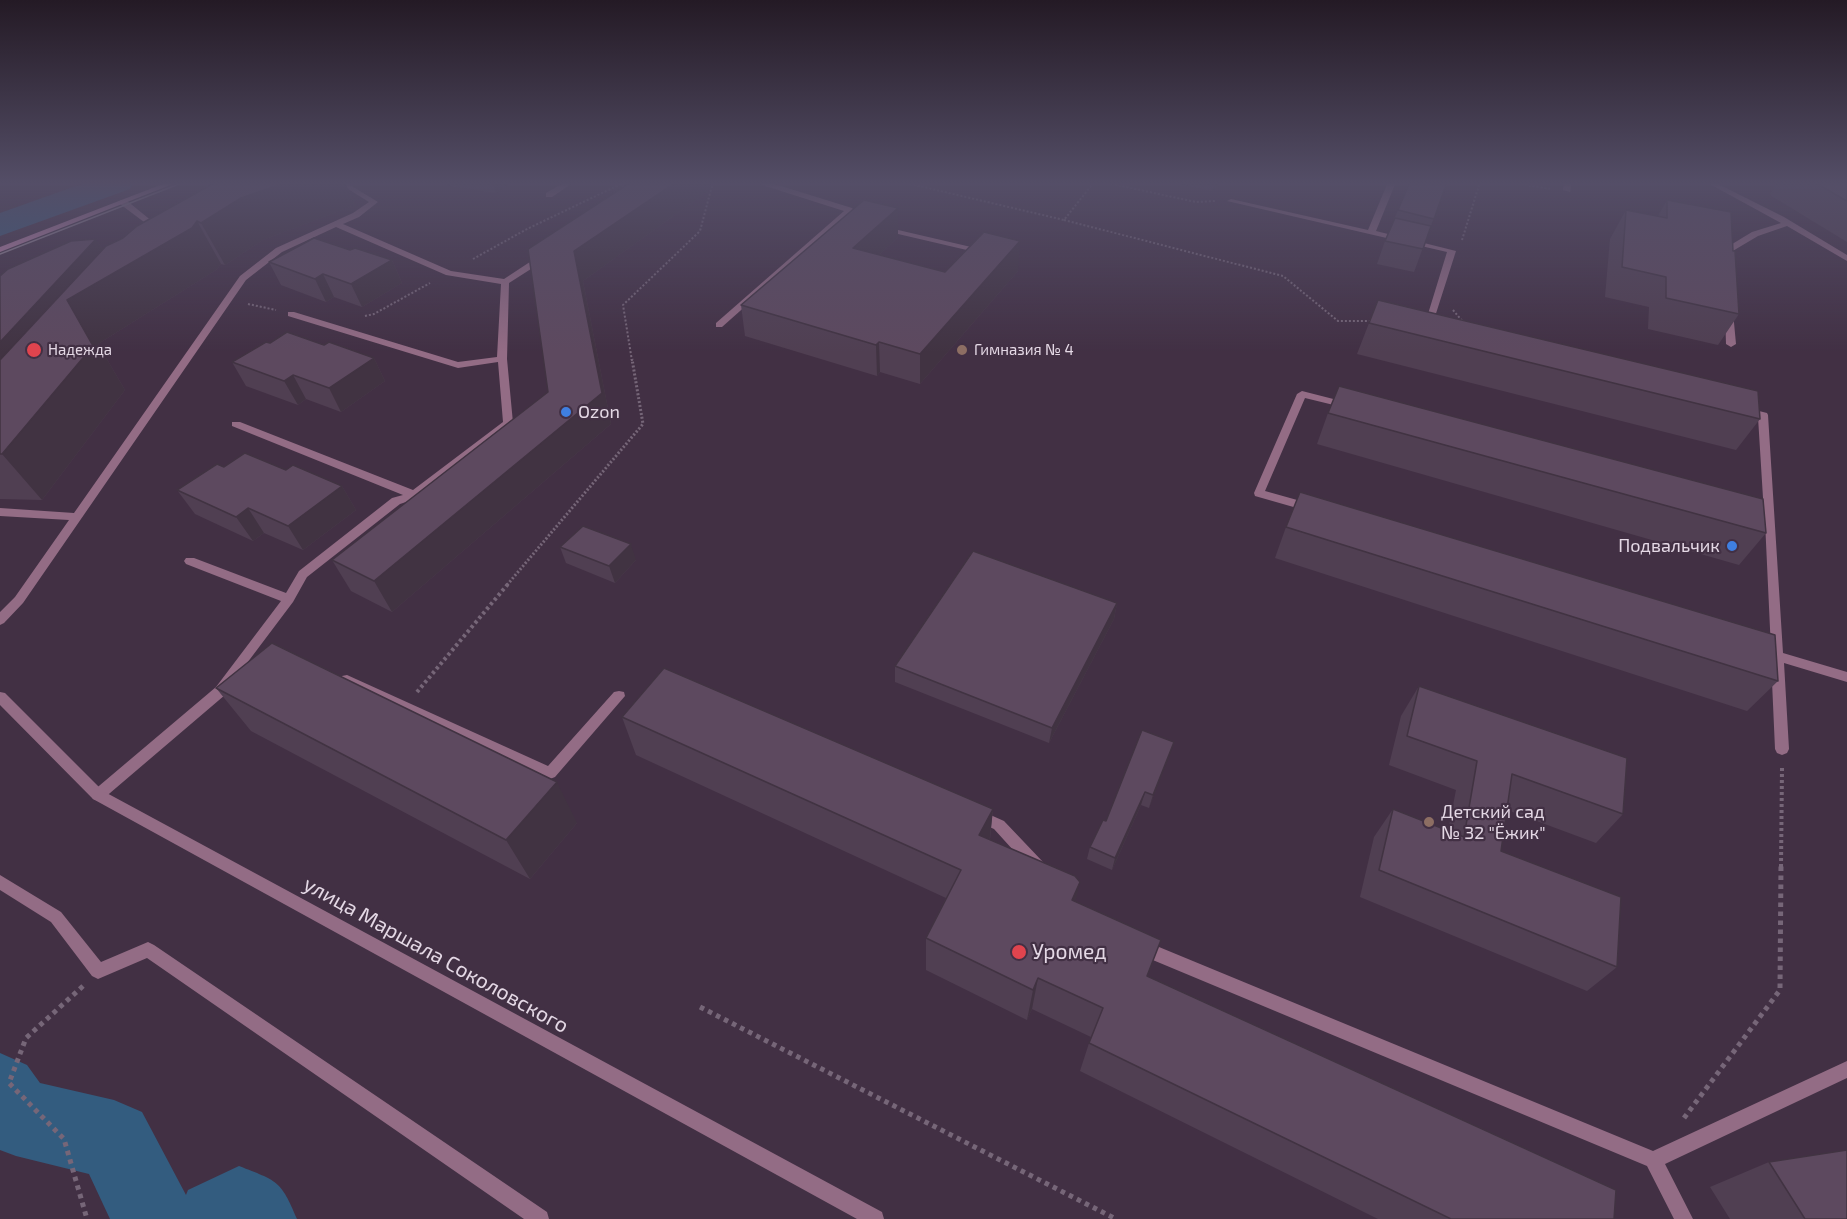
<!DOCTYPE html>
<html>
<head>
<meta charset="utf-8">
<style>
  body { margin:0 }
  canvas { display:block; background:#423044 }
</style>
</head>
<body>
<canvas width="1847" height="1219"></canvas>
<script>
const g = document.querySelector('canvas').getContext('2d');
g.lineJoin = 'round';
function paint(path, color) {
  g.fillStyle = color;
  g.fill(path, 'evenodd');
}
function strokePath(path, color, width, dash) {
  g.strokeStyle = color;
  g.lineWidth = width;
  g.lineCap = dash ? 'butt' : 'round';
  g.setLineDash(dash || []);
  g.stroke(path);
}
function write(font, color, halo, rows, align = 'center') {
  g.font = font + ' "Exo 2",sans-serif';
  g.lineWidth = 4.5;
  g.setLineDash([]);
  g.textBaseline = 'middle';
  g.strokeStyle = halo;
  g.fillStyle = color;
  for (const [text, x, y, turn = 0] of rows) {
    g.save();
    g.translate(x, y);
    g.rotate((+turn || 0) * Math.PI / 180);
    g.textAlign = isNaN(turn) ? turn : align;
    if (halo) g.strokeText(text, 0, 0);
    g.fillText(text, 0, 0);
    g.restore();
  }
}
paint(new Path2D(`
  M87,182H135L130,189L0,236V213Z
  M0,1053L27,1065L40,1083L114,1100L142,1112L186,1195L188,1190L239,1166C277,1181 281,1180 297,1219H110L89,1174L16,1156L0,1150Z`), '#335c7f');
strokePath(new Path2D(`
  M902,182L1064,220L1094,182
  M1103,182L1196,202L1215,201
  M1509,182L1550,189
  M1064,220L1283,276L1338,321H1372
  M1462,240L1480,182
  M473,259L527,229L625,182
  M248,304L276,310
  M1453,310L1464,323
  M365,316L374,314L430,283
  M632,361L623,305L700,231L713,182`), '#766678', 2, [2, 2]);
strokePath(new Path2D(`
  M507,585L643,424L632,359`), '#766678', 3, [2, 2]);
strokePath(new Path2D(`
  M417,692L508,584
  M1781,867L1782,768`), '#766678', 4, [3, 3]);
strokePath(new Path2D(`
  M83,986L26,1038L9,1083L64,1139L87,1219
  M700,1007L1116,1219
  M1684,1118L1780,990L1781,865`), '#766678', 5, [4.5, 4.5]);
paint(new Path2D(`
  M337,182H345L378,202L359,217L343,224L451,271L504,279L539,256H545V260L509,283L507,359L513,423L418,498L400,504L307,577L293,602L232,683V689L103,799L98,801L93,799L91,795L93,791L216,687L281,601L186,564L184,561L186,558H194L286,593L299,571L392,498L403,495L232,426V422H240L413,490L503,422L498,362L458,368L288,316V312H294L458,362L497,357L501,284L446,275L336,227L282,252L246,280L23,603L4,623L0,625V612L15,597L69,520L0,516V508L74,513L240,276L276,248L353,213L369,202Z
  M565,182H574L552,197H546V193Z
  M759,182H768L852,208L865,223L861,225L855,224L848,215L722,327H716V323L844,211L759,184Z
  M1388,182H1396L1376,231L1456,251L1431,329L1428,330L1424,327L1447,252L1227,201L1231,199L1368,230Z
  M1564,182H1572L1570,192L1563,190Z
  M1706,182H1714L1784,217L1847,255V261L1787,226L1758,236L1731,252L1730,261H1724V249L1752,232L1781,223Z
  M120,200H126L153,222L142,234L135,232L144,222L120,204Z
  M881,226L984,250L988,252L984,254L881,230Z
  M1729,309L1733,312L1736,344L1731,347L1726,344L1725,312Z
  M1302,391L1349,403L1351,405L1346,408L1305,398L1265,491L1315,505L1316,508L1311,512L1255,496L1254,493L1297,394Z
  M1743,407L1767,413L1768,415L1783,653L1847,672V682L1784,663L1789,749L1787,753L1782,755L1777,753L1775,749L1771,659L1758,655L1756,652L1758,649L1762,647L1771,650L1765,521L1747,517L1746,514L1751,510L1764,514L1758,417L1740,412V408Z
  M347,675L548,766L614,692L619,691L624,692L625,696L555,777L550,779L342,684L341,680L342,676Z
  M977,809L1004,821L1043,862L1045,867L1043,872L1038,874L1033,872L994,829L972,819L970,815L972,811Z
  M0,875L61,912L101,962L148,942L154,945L547,1212L549,1219H524L147,958L98,979L92,976L51,922L0,890Z
  M1142,940L1653,1151L1847,1061V1078L1665,1164L1693,1219H1674L1647,1166L1136,953L1134,948L1136,943Z`), '#936c85');
paint(new Path2D(`
  M0,692L5,693L103,791L882,1212L884,1219H857L93,799L0,705Z`), '#936c85');
paint(new Path2D(`
  M168,182H178L0,252V247Z`), '#c689b1');
strokePath(new Path2D(`
  M0,254L184,182`), '#998a9a', 1.5);
paint(new Path2D(`
  M444,182H511L496,193L445,185Z
  M631,182H710L711,189L583,281L611,424L392,612L351,591L332,560L548,392L528,249Z
  M1175,182H1219L1213,191L1175,183Z
  M1410,182H1447L1414,272L1377,264L1385,241Z
  M1778,182H1847V242L1770,195Z
  M1667,200L1739,314L1718,345L1648,329L1649,307L1605,297L1610,239L1626,210L1658,216Z
  M355,205L263,240L225,265L221,264L216,270L98,344L125,390L42,500L0,499V276L96,239L103,250L123,238L137,226Z
  M898,237L879,255L945,272L1018,271L920,384L880,372L877,376L745,336L741,305Z
  M350,250L392,260L402,283L362,307L334,297L326,302L281,285L269,262Z
  M1378,300L1760,419L1736,450L1357,354Z
  M270,343L324,345L374,358L385,381L341,412L306,399L298,405L246,386L232,362Z
  M1328,413L1766,533L1739,565L1317,444Z
  M224,467L286,470L342,486L356,510L303,550L264,533L253,541L195,514L177,490Z
  M1286,527L1778,681L1747,711L1275,558Z
  M560,547L636,560L615,583L566,563Z
  M1117,603L1114,619L1049,743L895,682V666Z
  M1419,686L1623,814L1596,843L1507,810L1501,851L1617,967L1587,991L1360,897L1374,837L1393,809L1448,831L1456,790L1389,765L1401,716Z
  M216,688L577,823L530,879L251,731Z
  M622,717L993,809L990,839L1075,902L1147,976L1614,1219H1378L1080,1071L1091,1037L1032,1009L1027,1020L926,970V938L946,898L636,755Z
  M1174,742L1149,808L1141,805L1112,870L1087,859L1090,847L1106,821Z
  M1769,1162L1847,1219H1730L1710,1187Z`), '#503f52');
paint(new Path2D(`
  M287,182H345L355,205L263,240L225,265L201,223L241,198Z
  M492,182H511L496,193Z
  M676,182H710L711,189L583,281L611,424L392,612L374,581L602,393L574,251Z
  M1215,182H1219L1213,191Z
  M898,208V237L855,278L853,248Z
  M197,221L221,264L216,270L98,344L125,390L42,500L2,454L0,428V342L96,239L117,271Z
  M1020,241L1018,271L920,384V354Z
  M392,260L402,283L362,307L351,284Z
  M323,274L334,297L326,302L315,279Z
  M879,342L880,372L877,376L876,345Z
  M374,358L385,381L341,412L329,388Z
  M293,375L306,399L298,405L284,381Z
  M342,486L356,510L303,550L288,526Z
  M248,508L264,533L253,541L236,517Z
  M631,544L636,560L615,583L609,566Z
  M1117,603L1114,619L1049,743L1052,728Z
  M1174,742L1170,755L1149,808L1153,795Z
  M557,782L577,823L530,879L506,840Z
  M1145,792L1141,805L1112,870L1115,858Z
  M993,809L989,845L979,835Z
  M1080,882L1072,916V900Z
  M1038,978L1032,1009L1027,1020L1033,990Z`), '#413342');
const building = new Path2D(`
  M216,182H287L241,198L201,223L197,221L192,228L67,300L93,346L2,454H0V360L106,246L123,238L137,226Z
  M631,182H676L574,251L602,393L374,581L332,560L548,392L528,249Z
  M1410,182H1447L1434,219L1398,210Z
  M1814,182H1847V201Z
  M864,200L898,208L853,248L945,272L984,232L1020,241L920,354L879,342L876,345L741,305Z
  M1667,200L1731,212L1733,251H1735L1739,314L1666,298V277L1622,267L1626,210L1667,218Z
  M1395,218L1431,226L1423,249L1385,241Z
  M314,238L350,250L355,248L392,260L351,284L323,274L315,279L269,262Z
  M96,239L0,342V276L8,269L71,241Z
  M1378,300L1758,391L1760,419L1369,323Z
  M287,332L324,345L329,342L374,358L329,388L293,375L284,381L232,362L266,342L270,343Z
  M1339,386L1763,499L1766,533L1328,413Z
  M245,453L286,470L293,465L342,486L288,526L248,508L236,517L177,490L217,464L224,467Z
  M1300,492L1775,635L1778,681L1286,527Z
  M583,526L631,544L609,566L560,547Z
  M973,551L1117,603L1052,728L895,666Z
  M272,643L557,782L506,840L216,688Z
  M664,668L993,809L979,835L1075,876L1080,882L1072,900L1161,940L1147,976L1616,1190L1614,1219H1451L1089,1043L1103,1008L1038,978L1033,990L926,938L961,870L622,717Z
  M1419,686L1627,758L1623,814L1512,774L1501,851L1621,897L1617,967L1379,870L1393,809L1464,837L1477,761L1407,736Z
  M1142,730L1174,742L1153,795L1145,792L1115,858L1090,847L1103,820L1106,821Z
  M1847,1150V1219H1805L1769,1162Z`);
paint(building, '#5d495f');
strokePath(building, '#413342', 1.5);
const sky = g.createLinearGradient(0, 0, 0, 352);
sky.addColorStop(0, '#241a25');
sky.addColorStop(0.52, '#544e67');
sky.addColorStop(1, '#544e6700');
g.fillStyle = sky;
g.fillRect(0, 0, 1847, 352);
for (const [x, y, r, color] of [
  [34,350,8,"#e0444e"],
  [962,350,6,"#8d6e63"],
  [566,412,6,"#3f7fe0"],
  [1732,546,6,"#3f7fe0"],
  [1429,822,6,"#8d6e63"],
  [1019,952,8,"#e0444e"]
]) {
  const dot = new Path2D();
  dot.arc(x, y, r, 0, 2 * Math.PI);
  g.fillStyle = color;
  g.fill(dot);
  strokePath(dot, '#423044', 2);
}
write('15px', '#e4d8e5', '#423044', [
  ["Надежда",48,350],
  ["Гимназия № 4",974,350]
], 'left');
write('18px', '#e4d8e5', '#423044', [
  ["Ozon",578,412],
  ["Подвальчик",1720,546,"right"],
  ["Детский сад",1441,812],
  ["№ 32 \"Ёжик\"",1441,833]
], 'left');
write('21px', '#e4d8e5', '#423044', [
  ["Уромед",1032,952]
], 'left');
write('21px', '#e4d8e5', '#423044', [
  ["улица Маршала Соколовского",436,955,29]
]);
</script>
</body>
</html>
